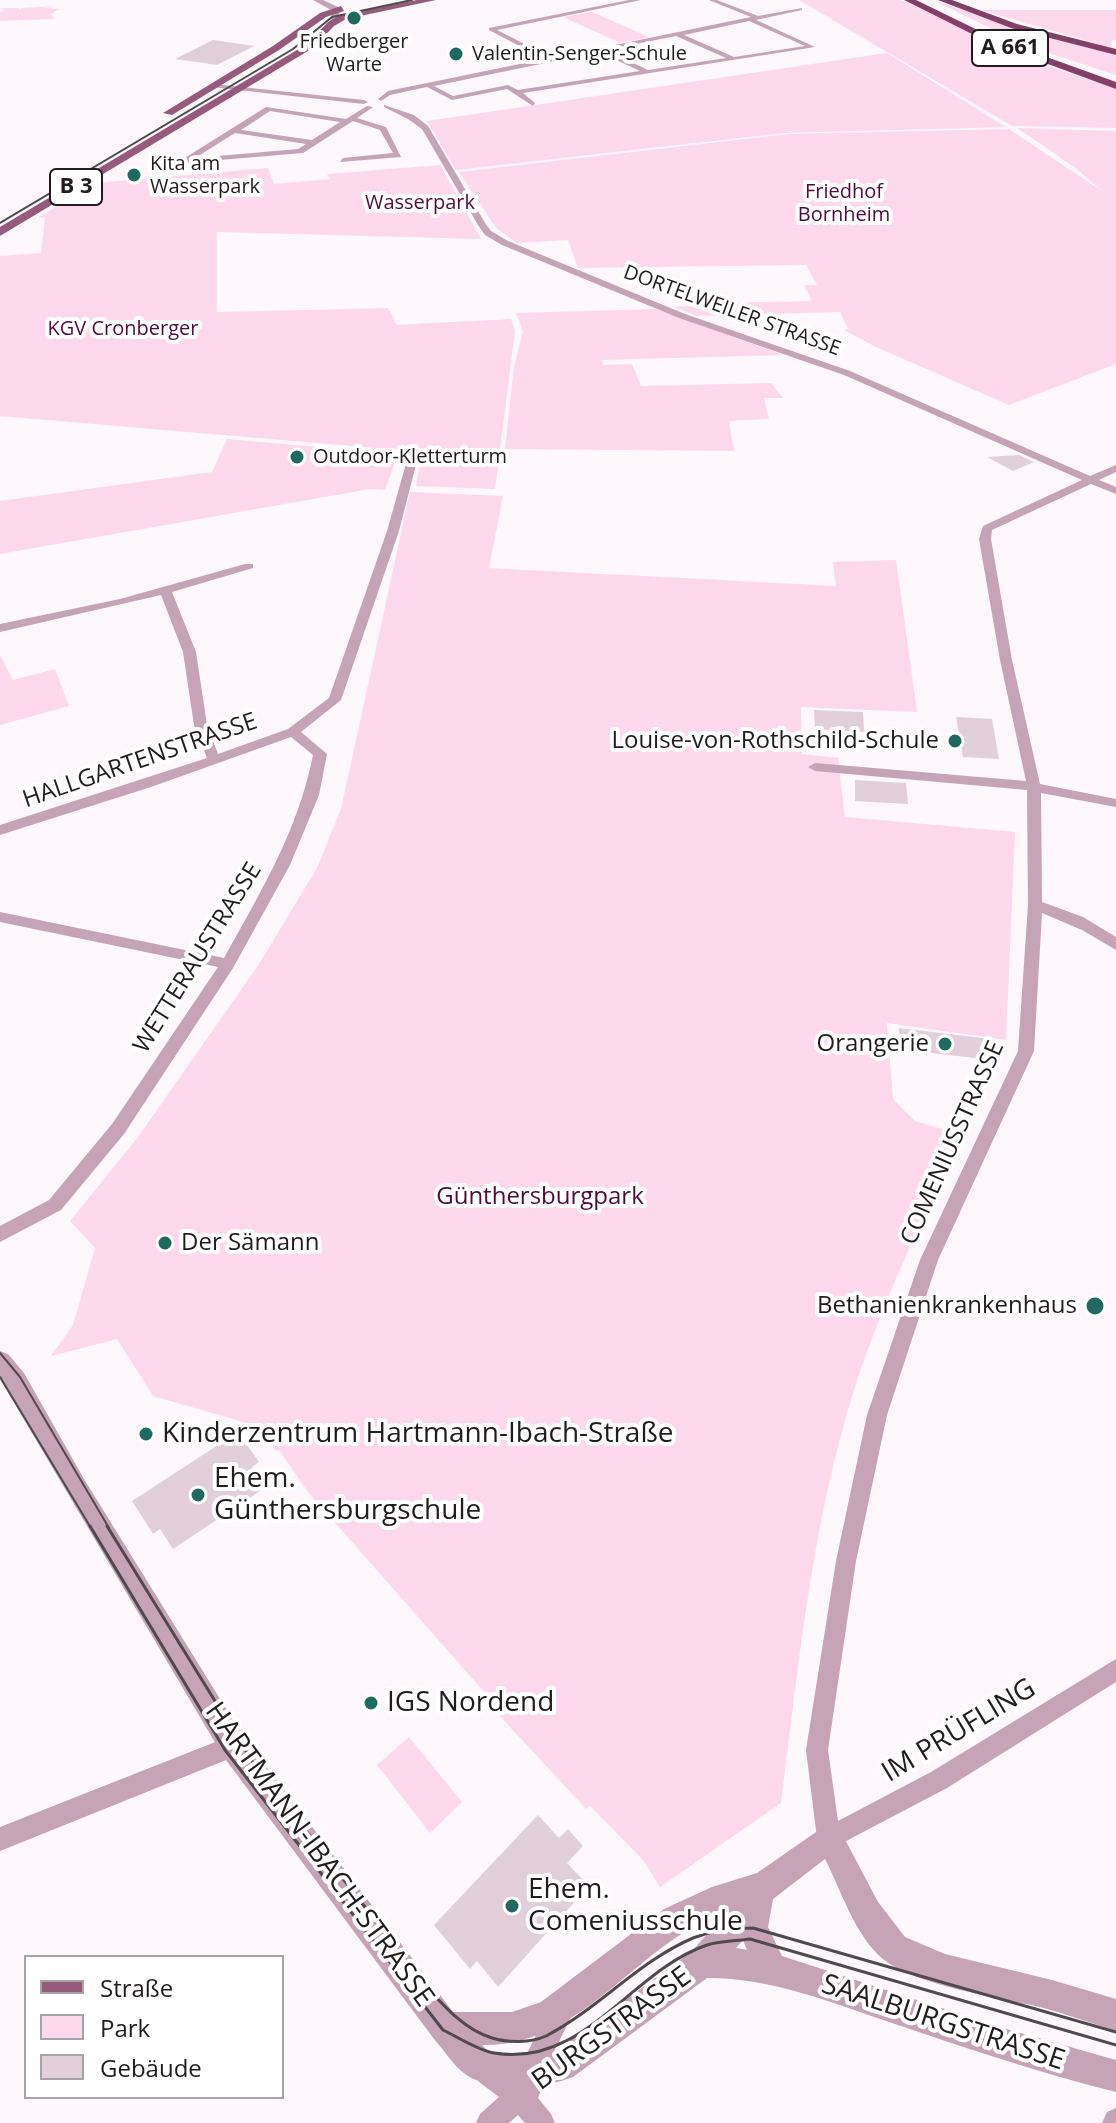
<!DOCTYPE html>
<html>
<head>
<meta charset="utf-8">
<style>
  body { margin:0 }
  #map { position:relative; width:1116px; height:2123px; overflow:hidden; background:#fef7fb; font-family:"Open Sans",sans-serif }
  canvas { display:block }
  .legend { position:absolute; left:24px; top:1955px; width:260px; height:144px; box-sizing:border-box; background:#fff; border:2px solid #a7a4a5; margin:0; padding:10px 14px; list-style:none; font-size:24px; color:#221c1f }
  .legend li { display:flex; align-items:center; gap:16px; height:40px }
  .legend b { width:40px; border:2px solid #a7a4a5 }
</style>
</head>
<body>
<div id="map">
<canvas width="1116" height="2123"></canvas>
<ul class="legend">
<li><b style="height:10px;background:#965a7d"></b>Straße</li>
<li><b style="height:22px;background:#fed8ed"></b>Park</li>
<li><b style="height:22px;background:#e1d0d9"></b>Gebäude</li>
</ul>
</div>
<script>
const g = document.querySelector('canvas').getContext('2d');
g.lineJoin = 'round';
function paint(path, color) {
  g.fillStyle = color;
  g.fill(path, 'evenodd');
}
function strokePath(path, color, width, dash) {
  g.strokeStyle = color;
  g.lineWidth = width;
  g.lineCap = dash ? 'butt' : 'round';
  g.setLineDash(dash || []);
  g.stroke(path);
}
function write(font, color, halo, rows, align = 'center') {
  g.font = font + ' "Open Sans",sans-serif';
  g.lineWidth = 8;
  g.setLineDash([]);
  g.textBaseline = 'middle';
  g.strokeStyle = halo;
  g.fillStyle = color;
  for (const [text, x, y, turn = 0] of rows) {
    g.save();
    g.translate(x, y);
    g.rotate((+turn || 0) * Math.PI / 180);
    g.textAlign = isNaN(turn) ? turn : align;
    if (halo) g.strokeText(text, 0, 0);
    g.fillText(text, 0, 0);
    g.restore();
  }
}
paint(new Path2D(`
  M799,0H900L1044,65L1116,88V128L1012,126Z
  M933,0L1023,30L1116,55V75L1027,46Z
  M55,6L44,8L59,9L51,14L54,19L0,21V12L5,11L0,8H19V10L21,8Z
  M981,10H1116V41L1112,40L1110,46L1116,49Z
  M592,12L649,37L620,43L563,17Z
  M887,53L1006,127L784,133L456,170L427,121Z
  M1017,128L1116,131V364L1009,405L876,347L844,330L848,329L840,312L697,316L674,307L712,303L812,301L804,285H817L806,265L578,268L568,240L517,243L496,228L459,172L789,134L1009,129L1102,191L1077,169Z
  M440,165L481,239L217,232V312L388,308L397,325L511,319L515,331L495,489L416,486L422,452L0,416V256L41,253L45,218L39,217L95,183L268,168L274,184L330,179L327,174Z
  M656,309L783,355L602,360L603,365L632,364L641,386L771,383L783,398H764L769,419L729,421L734,451L505,449L514,367L523,331L516,313Z
  M227,439L390,453L397,457L385,490L370,489L0,554V501L212,472Z
  M410,492L503,496L489,568L836,586L833,562L896,560L917,712L801,707L802,754L838,758L845,817L1015,832L1006,1040L887,1023L893,1099L915,1121L963,1135C921,1222 878,1310 850,1403C811,1533 798,1669 781,1803L660,1887L643,1860L590,1806L586,1809L497,1713L500,1710L308,1492L279,1450L276,1451L257,1426L153,1396L117,1339L51,1356L73,1325L95,1248L70,1221L138,1137L259,964L317,868L341,809Z
  M0,655L13,680L55,669L69,706L0,725Z
  M409,1737L462,1802L430,1833L377,1765Z`), '#fed8ed');
paint(new Path2D(`
  M213,40L254,46L217,65L175,59Z
  M1019,455L1034,462L1013,471L987,457Z
  M814,710L863,712L864,732L815,729Z
  M956,717L992,719L999,759L963,757Z
  M855,780L906,783L908,804L855,801Z
  M899,1028L991,1039V1060L899,1049Z
  M238,1432L259,1462L252,1467L266,1487L173,1549L160,1529L153,1534L132,1501Z
  M538,1815L559,1838L568,1829L583,1846L567,1863L589,1886L498,1987L477,1961L470,1969L434,1925Z`), '#e1d0d9');
paint(new Path2D(`
  M629,0H641L497,30L552,58L751,17L709,0H717L758,16L802,8V10L756,20L815,47L523,93L535,103L533,106L507,89L452,100L427,87L390,95L381,101L378,99L388,91L544,59L489,30V28ZM749,21L805,46L734,57L684,35ZM676,36L726,58L648,70L606,50ZM599,52L640,71L518,90L508,85L453,96L434,86Z
  M213,84L364,100L368,102L364,104L211,87Z
  M384,105L414,115L428,126L485,223L491,231L508,241L685,314L850,371L1090,476L1116,465V472L1099,480L1116,487V494L1091,484L992,530L991,539L1012,660L1040,784L1116,799V807L1041,793L1042,902L1083,917L1116,937V950L1082,930L1042,913L1034,1051L938,1260L887,1415L856,1561L828,1750L838,1821L931,1772L1116,1659V1682L947,1788L829,1850L821,1846L817,1838L806,1750L836,1561L867,1415L920,1260L1018,1051L1028,905L1027,790L815,771L808,767L815,763L1026,781L1000,660L979,539L983,526L1082,480L844,375L679,318L502,245L485,235L478,225L422,129L408,119L384,107Z
  M367,106L373,107L357,118L386,127L401,157L340,162L343,158L393,153L380,130L353,121L303,153L184,163L180,161L266,107L346,119ZM270,111L340,122L312,140L241,130ZM235,133L306,144L298,149L195,158Z
  M414,450L419,453L399,531L341,700L301,732L327,754L319,795L290,865L233,968L124,1134L61,1210L0,1242V1226L49,1200L112,1124L218,967L0,922V912L224,958C261,891 298,831 313,755L291,737L151,787L0,835V825L207,758L194,725L183,652L161,595L0,632V624L120,599L245,564H253V568L172,592L196,652L207,725L218,754L288,729L329,698L387,531L409,453Z
  M233,1735L241,1738L244,1746L241,1754L0,1851V1827Z
  M563,1997L572,2000L575,2009L538,2084L541,2090L538,2098L551,2114L555,2123H525L518,2115L509,2123H476L480,2114L499,2097L479,2082L475,2073L479,2064L488,2060L515,2077L554,2000Z
  M1116,2108V2123H1102L1107,2112Z`), '#c6a3b6');
paint(new Path2D(`
  M313,0H323L340,8L337,24L330,22L333,11Z
  M0,1351L8,1354L24,1373L84,1479L243,1736L453,2012H512L541,2002L664,1909L712,1887L757,1873L829,1823L839,1828L878,1902L905,1937L945,1954L1052,1980L1116,1999V2031C1091,2023 1066,2014 1040,2007C997,1997 917,1986 883,1959C855,1936 841,1890 825,1859L773,1899L768,1927L782,1956L1003,2028L1116,2060V2092C1041,2073 968,2049 895,2024C832,2003 774,1978 707,1978L573,2077C546,2088 494,2092 468,2076C455,2068 444,2050 434,2039L223,1756L0,1379ZM728,1911L691,1952L557,2050L504,2054L487,2050L482,2045C585,2047 637,1941 728,1911ZM743,1940L747,1950L736,1948Z`), '#c6a3b6');
paint(new Path2D(`
  M417,0H436L346,19L334,26L313,48L0,236V227L307,44L328,22L340,15Z
  M341,6L344,11L326,17L279,50L172,115L163,113L273,46L320,13Z`), '#965a7d');
paint(new Path2D(`
  M904,0H916L994,38L1116,82V89L988,42Z
  M938,0H952L1017,24L1116,49V55L1011,28Z`), '#843f69');
strokePath(new Path2D(`
  M0,223L293,49L332,17L412,0
  M0,1353L20,1377L109,1528
  M0,1377L91,1528`), '#504a4d', 2);
strokePath(new Path2D(`
  M90,1526L225,1750L443,2030C458,2037 477,2050 494,2053C585,2068 630,1971 707,1945C720,1941 736,1941 750,1939L1116,2045
  M107,1526L252,1761L426,1986C445,2007 465,2030 492,2038C508,2043 531,2043 546,2036C598,2009 639,1961 693,1938C713,1930 732,1928 753,1928L1116,2032`), '#504a4d', 3);
for (const [x, y, r, color] of [
  [354,18,8,"#206961"],
  [456,54,8,"#206961"],
  [134,175,8,"#206961"],
  [297,457,8,"#206961"],
  [955,741,8,"#206961"],
  [945,1044,8,"#206961"],
  [165,1243,8,"#206961"],
  [1095,1306,10,"#206961"],
  [146,1434,8,"#206961"],
  [198,1495,8,"#206961"],
  [371,1703,8,"#206961"],
  [512,1906,8,"#206961"]
]) {
  const dot = new Path2D();
  dot.arc(x, y, r, 0, 2 * Math.PI);
  g.fillStyle = color;
  g.fill(dot);
  strokePath(dot, '#fff', 3);
}
write('20px', '#221c1f', '#fff', [
  ["Friedberger",354,42,"center"],
  ["Warte",354,65,"center"],
  ["Valentin-Senger-Schule",472,54],
  ["Kita am",150,164],
  ["Wasserpark",150,187],
  ["Outdoor-Kletterturm",313,457]
], 'left');
write('20px', '#500b3a', '#fff', [
  ["Friedhof",844,192],
  ["Bornheim",844,215],
  ["Wasserpark",420,203],
  ["KGV Cronberger",123,329]
]);
write('20px', '#221c1f', '#fff', [
  ["DORTELWEILER STRASSE",732,311,20]
]);
for (const [x, y, w] of [
  [1010,48,76],
  [76,187,52]
]) {
  const box = new Path2D();
  box.roundRect(x - w / 2, y - 18, w, 36, 6);
  g.fillStyle = '#fff';
  g.fill(box);
  strokePath(box, '#221c1f', 2);
}
write('bold 22px', '#221c1f', null, [
  ["A 661",1010,48],
  ["B 3",76,187]
]);
write('24px', '#221c1f', '#fff', [
  ["Louise-von-Rothschild-Schule",939,741],
  ["Orangerie",929,1044],
  ["Der Sämann",181,1243,"left"],
  ["Bethanienkrankenhaus",1077,1306]
], 'right');
write('24px', '#221c1f', '#fff', [
  ["HALLGARTENSTRASSE",140,761,-19],
  ["WETTERAUSTRASSE",198,958,-58],
  ["COMENIUSSTRASSE",953,1143,-66]
]);
write('24px', '#500b3a', '#fff', [
  ["Günthersburgpark",540,1197]
]);
write('28px', '#221c1f', '#fff', [
  ["Kinderzentrum Hartmann-Ibach-Straße",162,1434],
  ["Ehem.",214,1479],
  ["Günthersburgschule",214,1511],
  ["IGS Nordend",387,1703],
  ["Ehem.",528,1890],
  ["Comeniusschule",528,1922]
], 'left');
write('28px', '#221c1f', '#fff', [
  ["IM PRÜFLING",959,1731,-31],
  ["HARTMANN-IBACH-STRASSE",319,1855,54],
  ["SAALBURGSTRASSE",943,2023,18],
  ["BURGSTRASSE",612,2029,-36]
]);
</script>
</body>
</html>
